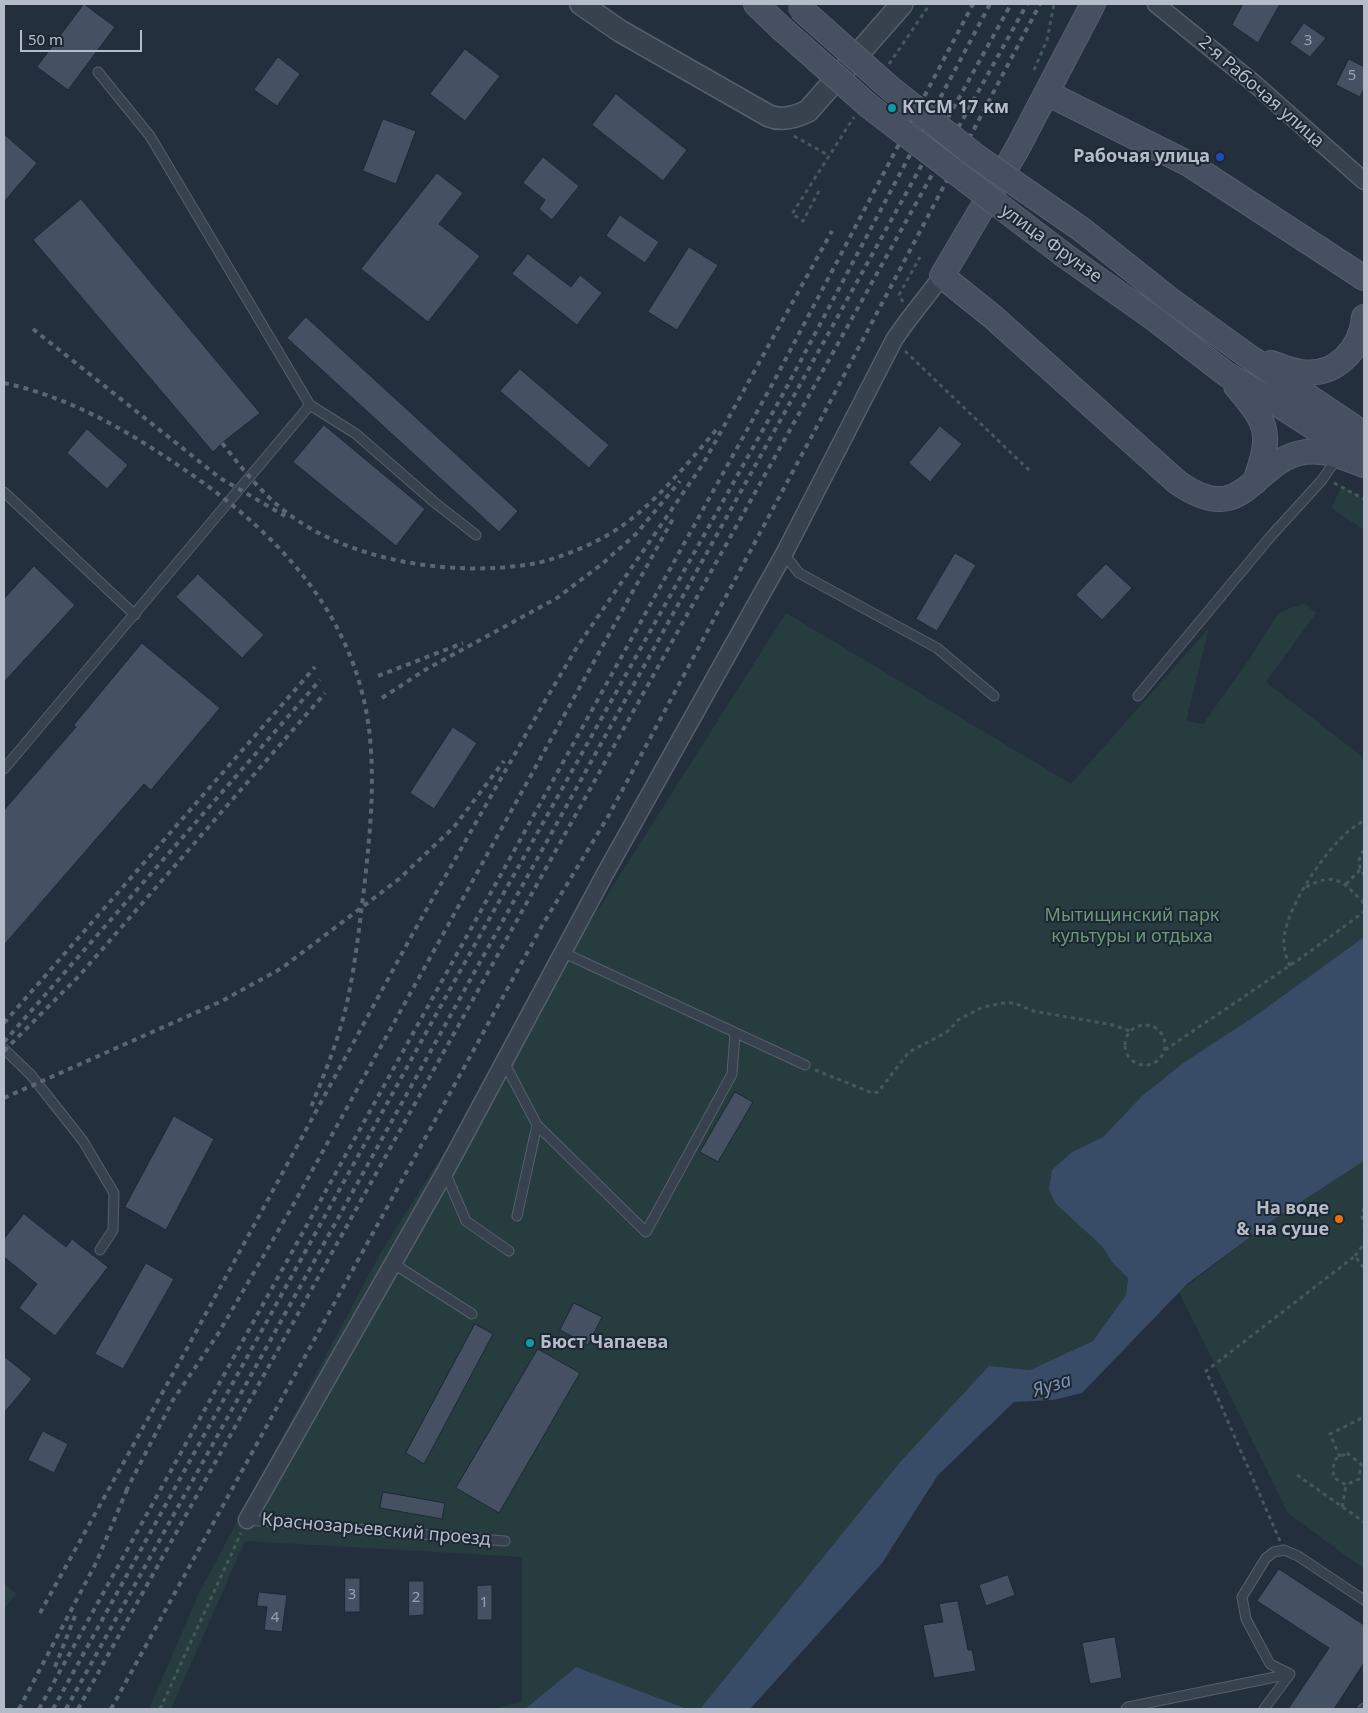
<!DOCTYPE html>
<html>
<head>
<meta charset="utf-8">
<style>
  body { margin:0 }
  #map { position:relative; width:1368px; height:1713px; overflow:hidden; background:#242f3e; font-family:"Noto Sans",sans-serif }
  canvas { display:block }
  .frame { position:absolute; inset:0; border:5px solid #b4bcc9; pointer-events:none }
  .scale { position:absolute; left:20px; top:30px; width:122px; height:22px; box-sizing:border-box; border:2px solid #b4bcc9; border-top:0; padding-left:6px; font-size:15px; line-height:18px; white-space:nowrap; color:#b4bcc9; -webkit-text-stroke:4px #1d2633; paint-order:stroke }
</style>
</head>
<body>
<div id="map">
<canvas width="1368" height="1713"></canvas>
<div class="frame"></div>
<div class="scale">50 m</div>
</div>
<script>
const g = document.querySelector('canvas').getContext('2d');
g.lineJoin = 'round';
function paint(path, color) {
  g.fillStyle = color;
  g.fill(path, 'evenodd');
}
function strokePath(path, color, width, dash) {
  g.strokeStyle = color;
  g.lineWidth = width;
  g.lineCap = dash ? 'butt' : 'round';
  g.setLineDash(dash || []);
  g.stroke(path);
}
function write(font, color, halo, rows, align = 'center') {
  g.font = font + ' "Noto Sans",sans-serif';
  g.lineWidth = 4;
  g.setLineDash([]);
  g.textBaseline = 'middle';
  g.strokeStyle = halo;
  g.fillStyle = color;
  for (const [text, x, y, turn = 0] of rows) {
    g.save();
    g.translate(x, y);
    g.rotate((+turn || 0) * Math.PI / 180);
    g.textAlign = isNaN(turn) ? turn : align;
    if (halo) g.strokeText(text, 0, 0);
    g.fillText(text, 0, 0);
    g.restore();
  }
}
paint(new Path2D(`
  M1342,486L1364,499V530L1331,508Z
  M1305,604L1316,613L1266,682L1364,758V937L1255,1016L1183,1063L1142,1096L1103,1137L1072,1152L1102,1246L1112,1262L1128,1278L1126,1295L1093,1341L1030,1370L989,1367L901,1461L700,1709H687L576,1667L525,1709H495L522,1701V1557L245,1541L171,1709H149L199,1593L381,1252L786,613L1071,784L1209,628L1186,721L1203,724L1249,660L1277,615L1290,608Z
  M1364,1161V1569L1288,1513L1179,1292L1276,1218Z
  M4,1583L16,1594L4,1609Z`), '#263c3f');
paint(new Path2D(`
  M1364,937V1161L1276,1218L1187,1284L1082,1393L1053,1400L1014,1402L938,1475L882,1563L750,1709H700L901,1461L989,1366L1030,1370L1093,1341L1126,1295L1128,1278L1112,1262L1102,1246L1056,1204L1049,1190L1052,1170L1072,1152L1103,1137L1142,1096L1183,1063L1255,1016Z
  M576,1667L687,1709H525Z`), '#394c67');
const building = new Path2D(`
  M84,4L115,27L68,90L37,67Z
  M1243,4H1280L1258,43L1232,25Z
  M1304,23L1326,38L1310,57L1290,43Z
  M465,49L500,76L465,121L430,94Z
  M278,57L300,74L277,106L254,90Z
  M1349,59L1364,67V88L1360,97L1336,85Z
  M616,94L687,150L663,181L592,125Z
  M383,119L416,131L396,184L363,171Z
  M4,134L37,163L4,202Z
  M543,157L579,186L552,220L539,209L545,200L523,183Z
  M437,173L463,193L439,224L480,256L428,322L361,269Z
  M81,199L260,413L222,443L213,452L33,240Z
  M620,215L659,242L645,263L606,236Z
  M689,247L718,265L677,330L648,312Z
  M528,254L571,287L580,275L602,293L577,325L512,274Z
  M306,317L518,511L499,532L287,338Z
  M520,369L609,445L589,468L500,391Z
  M324,425L425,509L396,546L293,462Z
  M940,426L962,444L930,482L909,463Z
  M87,429L128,465L107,489L67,453Z
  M955,553L976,565L937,631L916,619Z
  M1106,564L1132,588L1102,620L1076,595Z
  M34,566L75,605L4,682V599Z
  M198,574L264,635L242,658L176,597Z
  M142,643L220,708L151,790L144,784L4,945V810L76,727L74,725Z
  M453,727L477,743L434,809L410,793Z
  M735,1092L753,1102L718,1162L700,1152Z
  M174,1116L214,1139L166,1230L125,1207Z
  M24,1214L66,1247L72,1239L108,1267L55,1336L19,1308L37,1284L4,1257V1239Z
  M146,1263L174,1279L123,1369L95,1354Z
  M574,1303L602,1317L588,1345L560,1330Z
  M475,1324L493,1334L424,1464L406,1453Z
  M538,1349L580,1373L499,1513L456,1488Z
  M4,1356L32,1379L4,1413Z
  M43,1431L68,1444L54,1473L28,1460Z
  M383,1492L445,1503L442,1519L380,1508Z
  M1279,1569L1364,1625V1663L1334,1709H1288L1329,1648L1257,1601Z
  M1008,1575L1015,1595L986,1606L979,1585Z
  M345,1578H360V1612H345Z
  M409,1581H424V1615L409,1616Z
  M492,1585V1620H477V1586Z
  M259,1592L287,1595L282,1632L264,1630L267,1607L257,1606Z
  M958,1601L968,1650H972L976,1671L934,1678L923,1625L943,1622L939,1604Z
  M1115,1637L1122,1678L1090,1684L1082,1643Z`);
paint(building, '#455162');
strokePath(building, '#1f2835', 1);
const service = new Path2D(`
  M310,405L356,434L434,502L476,535
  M4,492L135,615
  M784,554L799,573L937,648L994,696
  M1138,696L1271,536L1322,480L1337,458
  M4,769L310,405L150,136L98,72
  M562,952L805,1065
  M4,1049L31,1075L83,1141L114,1193L113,1230L100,1250
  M503,1060L537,1125L646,1232L732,1074L735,1033
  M445,1172L466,1221L509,1251
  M517,1216L537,1125
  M394,1264L472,1314
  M247,1520L505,1541
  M1126,1709L1128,1707L1290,1674L1270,1664L1246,1619L1242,1597L1266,1558L1274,1552L1284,1550L1298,1556L1364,1600
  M1264,1709L1290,1674
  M1363,1709L1364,1708`);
const minor = new Path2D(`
  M1156,4L1256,85L1364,181
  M247,1520L445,1172L606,872L784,554L894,340C909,317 926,298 942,276`);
const tertiary = new Path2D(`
  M581,4L620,31L769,116C782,121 796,117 808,111L902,4`);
const secondary = new Path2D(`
  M756,4L781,28
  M1093,4L1016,151L942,276L993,317L1177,482C1246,531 1251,460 1305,452C1326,449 1345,458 1364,465
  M1047,93L1189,164L1364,278
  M1081,229L1169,299L1245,354L1364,434
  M1064,255L1156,320L1226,374L1276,403L1355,454
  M1271,363C1281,366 1291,371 1301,372C1336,377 1361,349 1364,317
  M1236,386C1269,425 1272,433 1255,482`);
strokePath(service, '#565f6c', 11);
strokePath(minor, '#565f6c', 19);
strokePath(tertiary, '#565f6c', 24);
strokePath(secondary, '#565f6c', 26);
strokePath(new Path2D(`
  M889,64L930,4
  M1034,70L1047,40L1054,4
  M794,136L828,155
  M819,191L803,221L792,214L854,117
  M903,302L899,295L920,257
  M905,351L1032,473
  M1334,483L1364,499
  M1364,850C1357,858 1358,866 1364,875
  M1346,884L1360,870
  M1306,887C1337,871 1342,882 1364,903
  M1290,966C1285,955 1282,944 1285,932C1291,900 1335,833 1364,821
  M1125 1045a20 20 0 1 1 40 0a20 20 0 1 1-40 0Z
  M1165,1050L1301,958L1364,912
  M815,1070L872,1093L878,1092L909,1052L947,1032L958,1020L983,1007L1003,1003H1014L1033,1011L1113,1025L1130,1031
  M1364,1208L1362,1216L1364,1225
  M1355,1256L1364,1244
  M1347,1453L1361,1464L1359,1479L1346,1485L1333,1477L1334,1460Z
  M1340,1457L1330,1434L1364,1417
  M1297,1475L1364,1522
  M1342,1507L1346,1485
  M1280,1541L1206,1371L1355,1256L1364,1268
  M160,1709L241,1533`), '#44595c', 3, [4, 4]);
strokePath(service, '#38414e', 9);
strokePath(minor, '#38414e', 16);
strokePath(tertiary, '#38414e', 21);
strokePath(secondary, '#465061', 24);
strokePath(new Path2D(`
  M33,329L220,478L285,516
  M4,383C70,397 130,432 185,470C285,538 364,625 371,751C374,797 369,843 364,889C359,928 355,968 346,1007C338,1041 324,1075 311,1107
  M222,443C242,468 260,492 286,512C350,562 454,577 532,564C560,559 599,542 622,526C659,499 688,463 717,429
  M378,676L463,643
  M382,698L425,670L557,598L602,564L636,534L680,481
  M4,1023L315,667
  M4,1042L320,680
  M4,1051L79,976L325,693
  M4,1098L222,1001L282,968L399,879L454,827L504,761
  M126,1491L173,1400L218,1334L292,1207L674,517
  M40,1613L185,1352L412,935L545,701L577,647L703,464L832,231
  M55,1667L75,1616
  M19,1709L96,1563L129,1485
  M39,1709L773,383L973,4
  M53,1709L459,973L783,394L990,4
  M66,1709L1011,4
  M78,1709L1027,4
  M111,1709L543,924L609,815L822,417L1040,4`), '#5a6575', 4, [5, 5]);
const secondaryBridge = new Path2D(`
  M800,8L890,88L977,157L1081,229
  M781,28L870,107L1064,255`);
strokePath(secondaryBridge, '#565f6c', 26, []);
strokePath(secondaryBridge, '#465061', 24);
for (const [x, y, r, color] of [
  [892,108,5,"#0f9aa8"],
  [1220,157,5,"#1a4fb4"],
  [1339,1219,5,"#e8710a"],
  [530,1343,5,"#0f9aa8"]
]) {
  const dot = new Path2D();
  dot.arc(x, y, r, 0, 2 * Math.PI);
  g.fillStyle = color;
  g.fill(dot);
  strokePath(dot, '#1d2633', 2);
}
write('15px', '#98a1af', null, [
  ["3",1308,41],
  ["5",1352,76],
  ["3",352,1595],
  ["2",416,1598],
  ["1",484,1603],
  ["4",275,1618]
]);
write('18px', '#b4bcc9', '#1d2633', [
  ["2-я Рабочая улица",1261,92,41],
  ["улица Фрунзе",1051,244,36],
  ["Краснозарьевский проезд",376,1530,5]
]);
write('bold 18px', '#b4bcc9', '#1d2633', [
  ["КТСМ 17 км",902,108],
  ["Рабочая улица",1210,157,"right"],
  ["На воде",1329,1209,"right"],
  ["& на суше",1329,1230,"right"],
  ["Бюст Чапаева",540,1343]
], 'left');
write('18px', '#6b9a76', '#1d2633', [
  ["Мытищинский парк",1132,916],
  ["культуры и отдыха",1132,937]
]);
write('italic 19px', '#7c92b1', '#1d2633', [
  ["Яуза",1052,1386,-17]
]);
</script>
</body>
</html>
